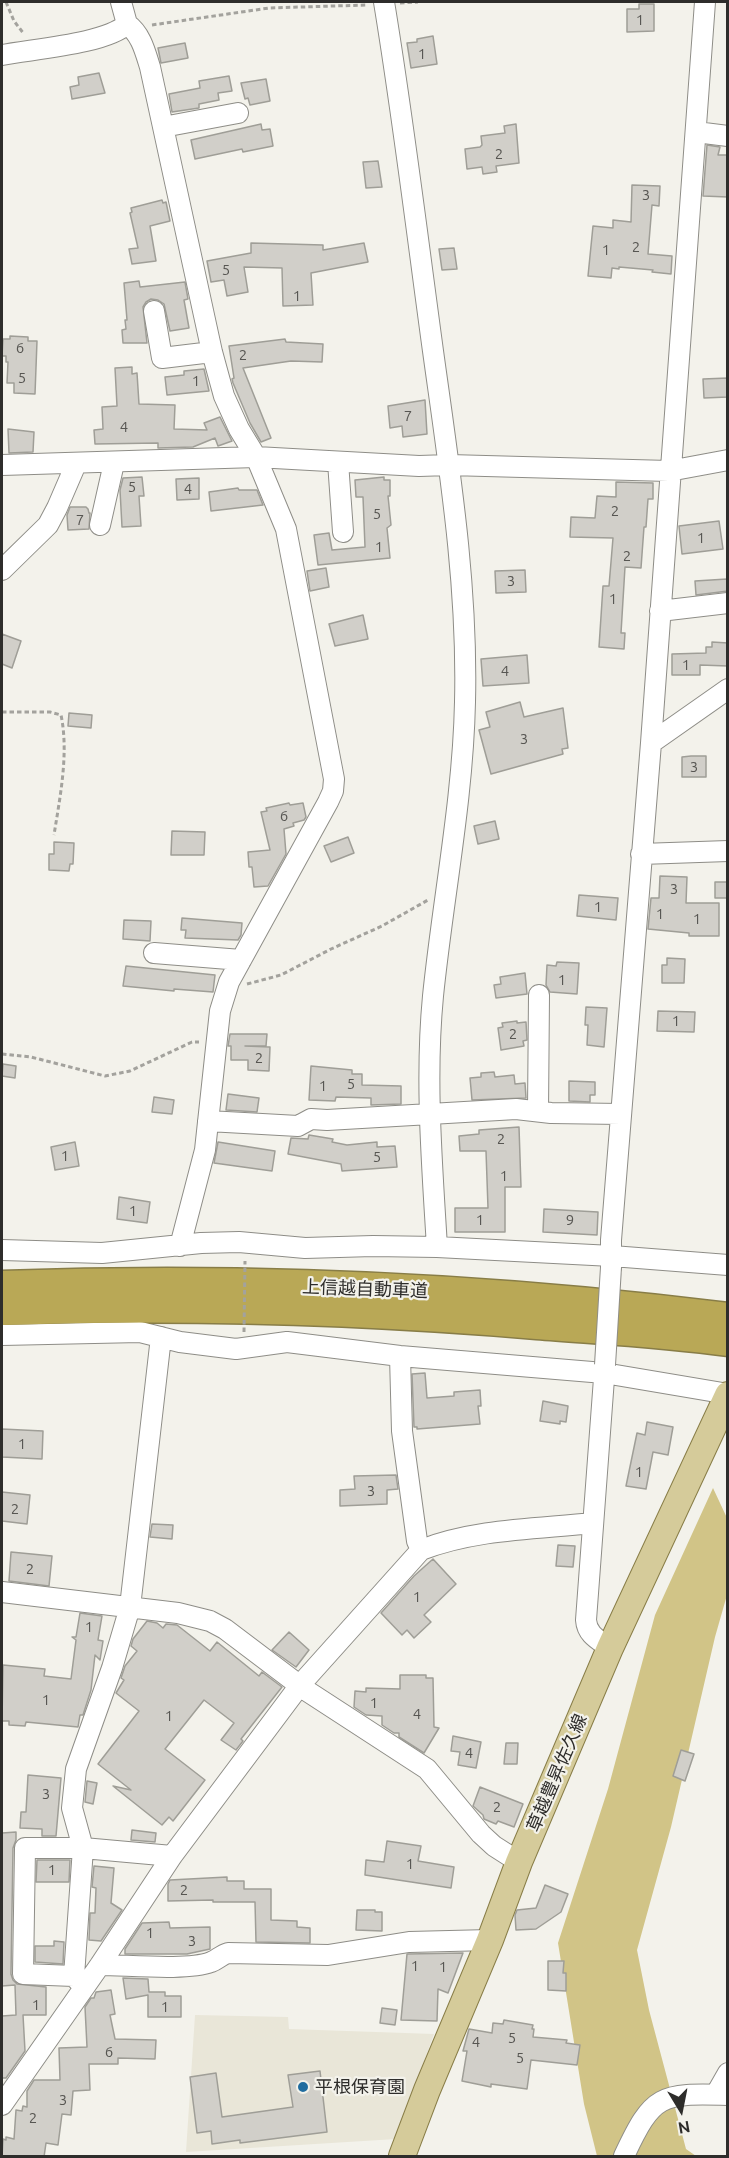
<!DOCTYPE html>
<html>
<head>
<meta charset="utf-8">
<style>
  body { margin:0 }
  #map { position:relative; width:729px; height:2158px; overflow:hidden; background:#f3f2eb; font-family:Ubuntu,sans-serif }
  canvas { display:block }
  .frame { position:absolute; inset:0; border:3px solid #2e2d2b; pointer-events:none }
  .north { position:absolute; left:651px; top:2080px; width:60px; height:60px; -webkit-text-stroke:4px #f3f2eb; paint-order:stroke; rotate:170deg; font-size:16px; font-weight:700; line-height:24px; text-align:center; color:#2e2d2b }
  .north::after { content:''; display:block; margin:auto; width:21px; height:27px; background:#2e2d2b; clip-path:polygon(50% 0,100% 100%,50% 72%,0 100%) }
</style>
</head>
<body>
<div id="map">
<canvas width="729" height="2158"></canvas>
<div class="frame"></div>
<div class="north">N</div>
</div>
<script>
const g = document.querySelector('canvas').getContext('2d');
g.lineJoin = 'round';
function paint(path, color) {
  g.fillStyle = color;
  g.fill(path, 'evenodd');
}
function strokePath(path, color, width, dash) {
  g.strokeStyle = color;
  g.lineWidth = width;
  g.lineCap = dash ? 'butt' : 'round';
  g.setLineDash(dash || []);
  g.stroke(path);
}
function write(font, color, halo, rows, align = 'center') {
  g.font = font + ' Ubuntu,"Noto Sans JP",sans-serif';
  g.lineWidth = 4.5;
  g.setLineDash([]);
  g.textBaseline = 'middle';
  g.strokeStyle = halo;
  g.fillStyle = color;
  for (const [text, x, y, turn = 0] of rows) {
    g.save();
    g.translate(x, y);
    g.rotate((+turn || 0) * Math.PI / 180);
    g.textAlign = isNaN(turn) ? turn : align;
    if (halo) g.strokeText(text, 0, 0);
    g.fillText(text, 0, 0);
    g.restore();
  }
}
paint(new Path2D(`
  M195,2015L288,2017L289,2029L434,2034L396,2139L186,2152Z`), '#e9e6d8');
paint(new Path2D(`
  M713,1488L727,1518V1595L715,1637L671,1827L637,1950L649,2010L686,2149L696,2156H597L584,2104L558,1943L608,1789L655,1615Z`), '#d1c487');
const building = new Path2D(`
  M639,4H654V31L627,32V9H639Z
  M433,36L437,64L411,68L407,43L417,42V39Z
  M185,43L188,58L161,63L158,48Z
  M99,73L105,93L72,99L70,87L79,85L78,77Z
  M229,76L232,91L218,93L219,100L199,104V108L172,112L169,94L200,88L199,81Z
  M266,79L270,101L250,105L248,98L245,99L241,83Z
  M261,124L262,130L270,129L273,146L243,152L242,149L195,159L191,140Z
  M516,124L519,163L496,166L497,172L483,174L482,167L467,169L465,149L480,147L482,145L481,136L505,133L504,126Z
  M707,145L720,147L718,155H728V197L703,196Z
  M378,161L382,187L366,188L363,162Z
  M632,185L660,186L659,206L652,205L648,254L672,256L671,274L652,272L653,270L619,267V269L612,268L611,278L588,276L593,226L613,228V220L631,222Z
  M162,200L163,203L166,202L170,221L150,226L156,261L132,264L129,249L138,248L130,213L132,212L131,208Z
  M251,243L323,245V250L364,243L368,262L311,273L313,305L283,306L282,268L244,267L248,292L227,296L224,280L211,282L207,261L251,253Z
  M454,248L457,269L442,270L439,249Z
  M139,281L140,287L185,282L188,299L184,300L189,328L170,331L164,304L158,300L151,299L146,302L143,307L147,343H123L122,330L126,329L125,320H127L124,283Z
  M10,336L28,337V341H37L35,394L14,393V383H7L8,362H6V356H2L3,339H10Z
  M285,339L286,342L323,344L322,362L291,361L243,368L271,438L261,442L250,423L233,383L232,379L234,378L229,346Z
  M132,367V374L137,373L139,404L175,405L174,429L207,430L204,423L220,417L232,441L218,446L215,438L193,447L158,448V443L95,444L94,430L103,429L102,407L117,406L115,368Z
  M204,369L209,391L167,395L165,377L184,375V371Z
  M728,378V397L704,398L703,379Z
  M425,400L427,434L403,437L402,426L390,428L388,406Z
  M8,429L34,432L33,452L9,453Z
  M142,477L144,496H139L141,526L122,527L120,490L123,478Z
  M384,477V480H390V496H388L391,525L387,528L390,558L318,565L314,535L329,533L332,550L365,547L363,497H356L355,480Z
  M199,478V499L177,500L176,479Z
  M616,482L653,483V499H648L646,527H644L641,568L625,567L621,633H625L624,649L599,647L603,586H609L613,538L570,537L571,517L595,518L597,496L616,497Z
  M238,488L239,490H257L263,505L211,511L209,492Z
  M70,507H86L88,509L89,513H90L89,529L68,530L67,515Z
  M719,521L723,549L682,554L679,526Z
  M326,568L329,587L310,591L307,571Z
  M525,570L526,592L496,593L495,571Z
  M727,579L728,591L696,595L695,581Z
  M363,615L368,639L335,646L329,624Z
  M2,634L21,641L12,668L2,664Z
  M712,642L728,643V666L700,665V675H672V654L706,653V647H712Z
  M527,655L529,683L483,686L481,659Z
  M520,702L524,717L563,708L568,748L562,749L563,754L491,774L479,730L490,727L486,712Z
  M69,713L92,715L91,728L68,726Z
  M691,756H706V777H682V757Z
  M289,803L290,805L303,803L306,817L304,820L293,823L294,826L284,829L286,854L268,886L254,887L252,867H249L248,852L270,850L261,812L267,811L266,808Z
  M495,821L499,839L478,844L474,826Z
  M172,831L205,832L204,855H171Z
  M348,837L354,853L331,862L324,846Z
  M54,842L74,843L73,864H70L69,871L49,870V854H54Z
  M660,876L687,877L686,903H719V936H689V933L648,929L651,898H659Z
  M715,882H728V898H715Z
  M579,895L618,898L616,920L577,916Z
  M182,918L242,923L241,935L238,940L185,938L186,930H181Z
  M124,920L151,921L150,941L123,939Z
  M667,958L685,959L684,983H662V965H667Z
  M557,962L579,963L577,994L550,992L546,985L547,965L556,966Z
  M126,966L215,975L213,992L174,989V991L123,986Z
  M525,973L527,994L496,998L494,985L501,984L500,977Z
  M586,1007L607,1008L604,1047L587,1045L588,1025H585Z
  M658,1011L695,1012L694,1032L657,1031Z
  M517,1021V1023L526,1022L527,1040L523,1041L524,1046L501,1050L498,1028L503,1027L502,1023Z
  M230,1034H267L266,1046H245L270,1047L269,1071L248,1070V1060H231V1046H228Z
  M3,1064L16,1066L15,1078L2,1076Z
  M311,1066L352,1070V1074H362V1085L401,1086V1104L371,1105V1098L336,1097L335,1101L309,1100Z
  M494,1072L495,1077L514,1075L515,1084L525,1083L526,1098L472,1100L470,1078L481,1077V1073Z
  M569,1081L595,1082V1095H590V1102L569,1101Z
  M228,1094L259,1098L257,1112L226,1110Z
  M154,1097L174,1100L172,1114L152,1112Z
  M519,1127L521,1187H505V1232H455V1208H488L486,1151H460L459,1136L479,1134V1130Z
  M309,1135L333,1139L332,1142L347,1145L377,1142V1147L395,1146L397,1167L342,1171L341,1164L288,1154L291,1138L308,1139Z
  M75,1142L79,1166L55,1170L51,1147Z
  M218,1142L275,1151L272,1171L214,1163Z
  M119,1197L150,1202L147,1223L117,1219Z
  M544,1209L598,1212L597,1235L543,1232Z
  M425,1373L427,1398L454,1396V1392L480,1390L481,1406H478L480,1424L417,1429V1427H414L412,1374Z
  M543,1401L568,1406L566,1422L560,1421V1424L540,1421Z
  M647,1422L673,1427L668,1455L653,1452L646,1489L626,1486L637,1433L645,1435Z
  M2,1429L43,1431L42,1459L2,1457Z
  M396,1475L398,1489L387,1490V1504L340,1506V1490L355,1489L354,1476Z
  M2,1492L30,1495L27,1524L2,1521Z
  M152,1524L173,1525L172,1539L150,1537Z
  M558,1545L575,1546L573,1567L556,1566Z
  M11,1552L52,1556L49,1586L9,1581Z
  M433,1559L456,1584L424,1615L431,1622L414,1638L407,1630L402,1635L381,1613L414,1576Z
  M80,1613L102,1616L98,1640L103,1641L100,1660L95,1655L91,1690L83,1715H80L78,1727L26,1722L25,1726L9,1725V1721H2L3,1665L45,1669L44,1676L71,1679L76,1640L72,1637H76Z
  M147,1621L157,1623L163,1628L166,1624L177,1625L210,1651L217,1642L259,1676L262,1672L282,1687L241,1739L243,1741L236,1750L221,1740L234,1723L204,1700L165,1749L205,1780L173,1821L169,1817L162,1825L113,1786L131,1790L98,1764L139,1711L116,1693L124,1680L121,1678L125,1666L137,1651L131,1646L133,1639Z
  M289,1632L309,1650L296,1667L272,1650Z
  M400,1675H426V1678H433L434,1727L439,1728L424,1753L399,1737V1733H394L382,1725V1716L366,1715L354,1707L355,1691L366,1692V1688L400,1689Z
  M453,1736L481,1742L476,1768L458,1765L460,1752L451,1751Z
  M506,1743H518L517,1764H504Z
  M681,1750L694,1754L685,1781L673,1776Z
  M28,1775L61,1778L56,1836H42V1829L20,1828L21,1812H26Z
  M87,1781L97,1783L93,1804L85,1802Z
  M480,1787L523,1804L514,1827L498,1821L496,1824L484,1819L483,1815L473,1806Z
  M132,1830L156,1833L155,1842L131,1840Z
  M16,1832V1840L13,1848L11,1974L13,1980L17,1984L46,1987V2015H23L25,2051L6,2078H2V2016L16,2015L15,1985L2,1986V1833Z
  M387,1841L421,1846L418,1861L454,1867L451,1888L365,1875L366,1860L384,1862Z
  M37,1860H70L69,1882H36Z
  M94,1866L114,1868L111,1903L122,1910L101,1941L89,1940L90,1913H95L96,1888L92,1887Z
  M227,1877V1881H244V1889H271V1920L297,1921V1927L310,1928V1943L256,1942L255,1902H213V1900L168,1901V1884L170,1880Z
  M545,1885L568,1894L561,1912L536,1929L516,1930L515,1915L517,1910L536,1908Z
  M357,1910H375V1912H382V1931L356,1930Z
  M169,1922L170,1928L210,1927V1949L187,1954H125V1949L142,1923Z
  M54,1941L64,1942L63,1964L35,1962V1946H54Z
  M463,1953L448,1993L438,1989L437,2021L401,2020L407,1954Z
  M548,1961H564L563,1973H566V1991L548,1990Z
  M123,1978L148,1979L149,1992H165V1996H181V2017H148V1995L126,1999Z
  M111,1990L115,2014L110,2015L115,2039L156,2040L155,2059L118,2058V2064H89L90,2090L73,2091L71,2115L62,2114L58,2145L46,2143L44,2157H2L3,2139L6,2140V2137L14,2139L16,2110L22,2111L23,2106L27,2107V2091L34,2080H60L59,2048L87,2047L85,2007L91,1998H94L96,1992Z
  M382,2008L397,2010L395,2025L380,2023Z
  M504,2020L533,2025L532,2029H534L533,2037L567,2040L566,2043L580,2045L577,2065L531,2060L527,2089L491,2084V2087L462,2081L467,2051H463L469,2029L492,2033L493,2023L503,2024Z
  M320,2071L327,2132L240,2143V2140L212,2144L211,2131L197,2133L190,2077L216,2073L222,2117L293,2107L288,2075Z`);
paint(building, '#d1cfc9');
strokePath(building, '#9f9e97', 1.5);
const minor = new Path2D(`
  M121,2L127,24C141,34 145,51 150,67L212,352L224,396L239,429L256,457L286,529L334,779L333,791L328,802L229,982L220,1011L205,1150L180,1246
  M384,2C403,117 417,234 433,351C449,467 468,584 465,702C463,800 443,898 433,996C425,1079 432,1164 437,1247
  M2,55C32,49 106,44 127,24
  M163,127L238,113
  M696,132L728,136
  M154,311L162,358L212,352
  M338,462L343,532
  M2,465L256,457L419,466L449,465L669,471L728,460
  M100,525L114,463
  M2,570L48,525L57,508L76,464
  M660,611L728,603
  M651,743L728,689
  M641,854L728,851
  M154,953L241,960
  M538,1111L539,995
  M208,1121L298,1126L311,1119L327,1120L516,1109L551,1113L621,1114
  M2,1250L102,1253L201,1243L239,1242L305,1248L373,1246L437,1247L612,1256L728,1265
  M611,1267V1240L651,743L705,2
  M2,1335L140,1332L180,1342L236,1349L287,1342L400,1356L604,1373L728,1394
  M400,1356L402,1431L417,1541L421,1550
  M605,1365L586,1620C587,1635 599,1640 610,1648
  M2,1592L178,1613L210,1621L225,1629L307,1691L427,1769L481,1834L494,1846L519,1862
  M100,1965C128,1965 187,1971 211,1962C217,1960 221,1955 228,1953L328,1955L409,1942L490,1940
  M74,1976L83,1848L72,1808L76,1769L112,1668L130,1607L161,1337
  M81,1984L74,1976L23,1974L25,1848H83L172,1856
  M716,2094L728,2073
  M2,2105L100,1965L172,1856L300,1685L421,1550C475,1529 536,1529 593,1523
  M624,2156C653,2094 660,2093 728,2095`);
const major = new Path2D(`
  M402,2156L427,2090L490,1940L519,1862L610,1648L728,1395`);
const highway = new Path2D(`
  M2,1286C243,1277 487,1288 728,1318
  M2,1310C180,1304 359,1309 537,1324C601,1329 665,1332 728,1341`);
strokePath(minor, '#8e8d87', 22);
strokePath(major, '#887d47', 28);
strokePath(highway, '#887d47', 33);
strokePath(new Path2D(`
  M6,2L14,21L24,34
  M400,3L418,2
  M152,25L269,8L366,5
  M2,712H50L61,715C69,753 60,797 54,835
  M247,984L281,975L331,949L382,926L428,900
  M2,1054L31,1057L105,1076L130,1071L192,1042H199`), '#a3a29d', 3, [4.5, 3]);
strokePath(minor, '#fff', 20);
strokePath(major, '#d5cb9a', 26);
strokePath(highway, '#b9a856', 30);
const minorBridge = new Path2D(`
  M605,1365L611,1267`);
strokePath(minorBridge, '#8e8d87', 22, []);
strokePath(new Path2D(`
  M244,1332L245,1261`), '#a3a29d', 3, [4.5, 3]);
strokePath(minorBridge, '#fff', 20);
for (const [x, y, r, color] of [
  [303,2087,6,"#206c9f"]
]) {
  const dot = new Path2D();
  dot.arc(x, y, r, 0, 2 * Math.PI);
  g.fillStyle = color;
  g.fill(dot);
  strokePath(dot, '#f3f2eb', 2);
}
write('15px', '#575652', null, [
  ["1",640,20],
  ["1",422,54],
  ["2",499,154],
  ["3",646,195],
  ["2",636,247],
  ["1",606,250],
  ["5",226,270],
  ["1",297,296],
  ["6",20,348],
  ["2",243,355],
  ["5",22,378],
  ["1",196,381],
  ["7",408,416],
  ["4",124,427],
  ["5",132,487],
  ["4",188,489],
  ["2",615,511],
  ["5",377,514],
  ["7",80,520],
  ["1",701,538],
  ["1",379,547],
  ["2",627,556],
  ["3",511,581],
  ["1",613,599],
  ["1",686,665],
  ["4",505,671],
  ["3",524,739],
  ["3",694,767],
  ["6",284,816],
  ["3",674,889],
  ["1",598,907],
  ["1",660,914],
  ["1",697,919],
  ["1",562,980],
  ["1",676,1021],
  ["2",513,1034],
  ["2",259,1058],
  ["5",351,1084],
  ["1",323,1086],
  ["2",501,1139],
  ["1",65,1156],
  ["5",377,1157],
  ["1",504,1176],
  ["1",133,1211],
  ["1",480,1220],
  ["9",570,1220],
  ["1",22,1444],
  ["1",639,1472],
  ["3",371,1491],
  ["2",15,1509],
  ["2",30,1569],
  ["1",417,1597],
  ["1",89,1627],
  ["1",46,1700],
  ["1",374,1703],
  ["4",417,1714],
  ["1",169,1716],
  ["4",469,1753],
  ["3",46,1794],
  ["2",497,1807],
  ["1",410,1864],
  ["1",52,1870],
  ["2",184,1890],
  ["1",150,1933],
  ["3",192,1941],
  ["1",415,1966],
  ["1",443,1967],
  ["1",36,2005],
  ["1",165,2007],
  ["5",512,2038],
  ["4",476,2042],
  ["6",109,2052],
  ["5",520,2058],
  ["3",63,2100],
  ["2",33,2118]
]);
write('18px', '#2e2d2b', '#f3f2eb', [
  ["上信越自動車道",365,1289,2],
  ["草越豊昇佐久線",557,1773,-67]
]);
write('18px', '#2e2d2b', '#f3f2eb', [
  ["平根保育園",315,2087]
], 'left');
</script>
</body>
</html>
